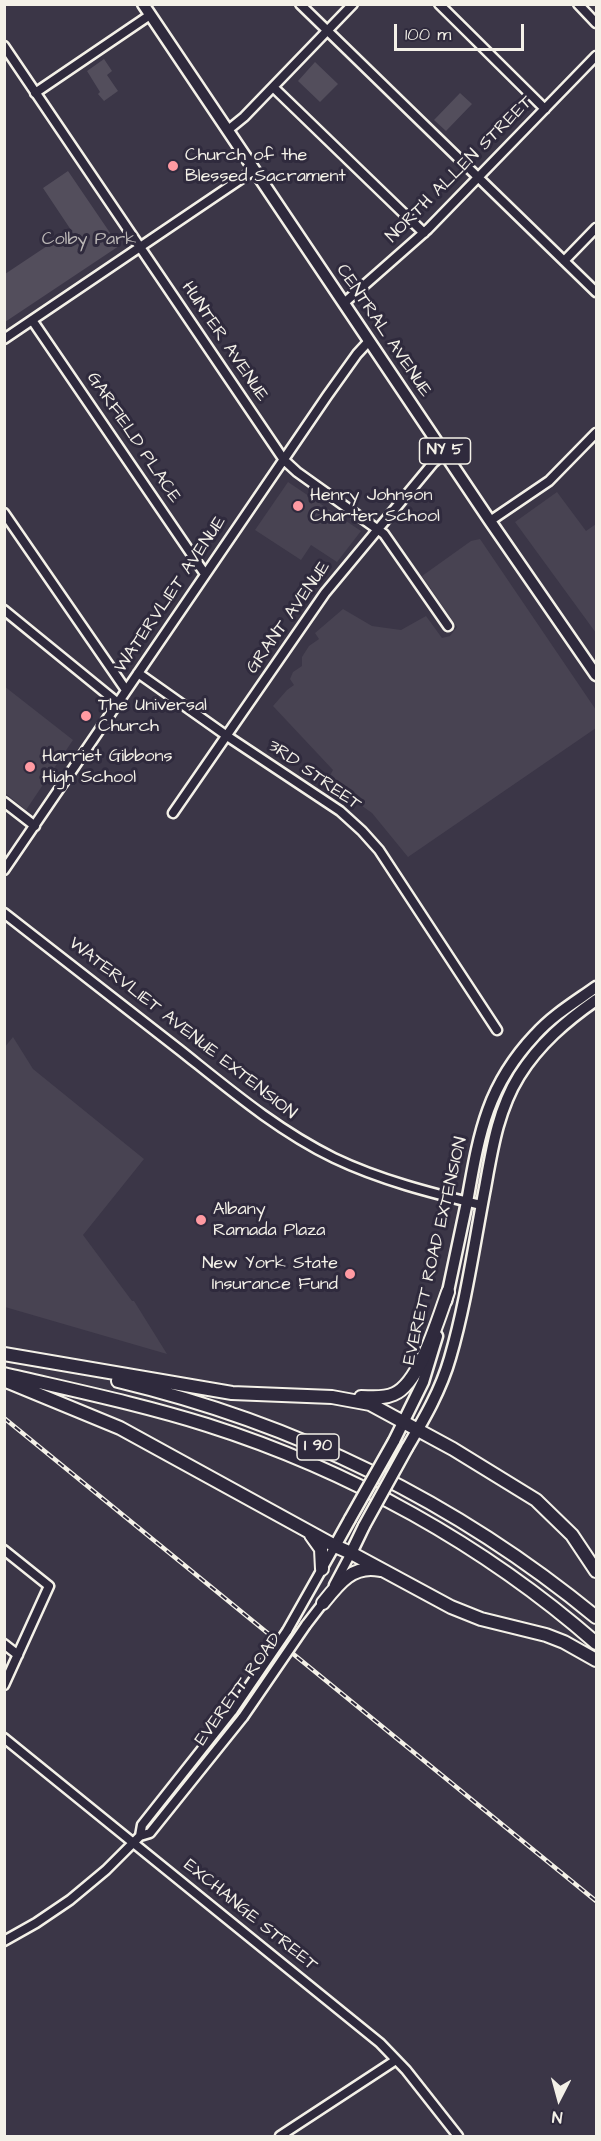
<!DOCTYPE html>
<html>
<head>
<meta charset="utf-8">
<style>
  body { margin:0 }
  #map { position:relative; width:601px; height:2141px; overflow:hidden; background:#3b3647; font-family:"Architects Daughter",sans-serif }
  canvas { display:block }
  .frame { position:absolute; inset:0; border:6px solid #f4f1e8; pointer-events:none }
  .north { position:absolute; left:529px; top:2069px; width:60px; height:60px; -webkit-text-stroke:4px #2f2a3d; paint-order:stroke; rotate:186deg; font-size:16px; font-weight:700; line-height:24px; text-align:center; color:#f4f1e8 }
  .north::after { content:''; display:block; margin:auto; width:21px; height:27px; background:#f4f1e8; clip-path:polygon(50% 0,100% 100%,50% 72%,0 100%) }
  .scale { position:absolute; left:394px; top:24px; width:130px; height:27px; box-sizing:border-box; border:3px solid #f4f1e8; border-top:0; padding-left:8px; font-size:18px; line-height:21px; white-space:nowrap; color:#f4f1e8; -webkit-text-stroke:4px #2f2a3d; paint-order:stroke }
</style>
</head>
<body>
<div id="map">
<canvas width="601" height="2141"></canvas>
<div class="frame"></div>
<div class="north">N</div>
<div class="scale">100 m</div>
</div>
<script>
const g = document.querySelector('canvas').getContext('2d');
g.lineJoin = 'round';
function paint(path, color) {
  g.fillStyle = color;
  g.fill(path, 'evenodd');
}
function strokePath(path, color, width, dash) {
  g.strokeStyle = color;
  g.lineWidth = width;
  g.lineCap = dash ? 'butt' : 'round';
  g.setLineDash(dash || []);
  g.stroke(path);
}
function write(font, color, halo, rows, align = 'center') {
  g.font = font + ' "Architects Daughter",sans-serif';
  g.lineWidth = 6;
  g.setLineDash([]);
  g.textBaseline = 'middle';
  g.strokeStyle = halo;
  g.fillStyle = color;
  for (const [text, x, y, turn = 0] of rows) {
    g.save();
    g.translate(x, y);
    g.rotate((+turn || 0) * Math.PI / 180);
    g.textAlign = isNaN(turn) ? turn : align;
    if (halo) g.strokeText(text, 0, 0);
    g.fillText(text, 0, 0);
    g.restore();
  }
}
paint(new Path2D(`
  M288,482L361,531L337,562L311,545L301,560L255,530Z
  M557,492L586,531L596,524V633L515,522Z
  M480,539L596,710V728L408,857L372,813L337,788L328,779L333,770L273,706L287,690L294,685L290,679L293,672L302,666V657L309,646L319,639L315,633L343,609L372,626L401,630L426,616L442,638L450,636L457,627L422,576L471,541Z
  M4,686L73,740L26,810L5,793Z
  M13,1037L33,1069L144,1159L83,1235L132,1301H134L167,1354L5,1307L4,1048Z`), '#484352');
paint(new Path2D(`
  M104,59L112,71L107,75L118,91L104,101L98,94L100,92L87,71Z
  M315,62L338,84L320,102L298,81Z
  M460,93L472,104L446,131L434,120Z
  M68,171L119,246L5,322V274L71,230L43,188Z`), '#534e5c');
const minor = new Path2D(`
  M300,4L596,292
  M439,4L545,109
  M578,4L596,23
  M4,46L284,460L297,472L384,534L448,626
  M273,87L424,233
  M35,93L150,15
  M228,130L244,117L353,4
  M564,261L596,228
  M344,303L428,229L596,56
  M32,320L205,574
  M4,339L254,170
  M4,513L126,690
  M490,521L549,481L596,433
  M4,610L118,703
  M138,673L227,736L340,811L362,831L379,850L497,1030
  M4,802L35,826
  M173,813L325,593L433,463L446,452
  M4,870L327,396L357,354L369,341
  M4,913C63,959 122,1005 181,1051C230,1090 277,1130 334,1158C380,1180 431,1193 481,1205
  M4,1550L49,1586L4,1685
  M334,1585L351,1553
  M306,1625L326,1599
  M287,1631L335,1546
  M4,1644L18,1655
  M4,1738L380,2043L406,2070L458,2136
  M140,1836L142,1825L233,1710
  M4,1941L36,1923L70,1900L106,1870L140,1836L150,1833L243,1717
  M280,2136L396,2060`);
const major = new Path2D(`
  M143,4L490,521L596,675
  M446,1301C453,1268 460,1235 467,1202C479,1135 486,1087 535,1035C553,1015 575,1002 596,987
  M394,1441L423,1382L437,1336
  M407,1448C424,1419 441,1390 450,1358C466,1303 474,1245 485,1188C492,1149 498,1110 519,1076C539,1044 566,1021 596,1000
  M335,1546L350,1519
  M351,1553L364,1526`);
const highway = new Path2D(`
  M4,1354L232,1393L332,1397L370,1404L453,1449L536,1500L572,1535L596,1571
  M4,1374C72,1390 140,1404 207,1425C349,1470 484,1545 596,1643
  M6,1381L120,1428L335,1546L351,1553L451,1607L481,1619L546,1635L564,1642L596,1660
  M118,1381C294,1423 456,1502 596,1617
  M361,1397C371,1397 383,1399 394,1394C420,1383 438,1319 448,1292
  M311,1535L321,1549L322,1569
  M323,1603C338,1584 353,1564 380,1570`);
strokePath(minor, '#f4f1e8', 13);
strokePath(major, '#f4f1e8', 15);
strokePath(highway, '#f4f1e8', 16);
strokePath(minor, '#2f2a3d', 8);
strokePath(major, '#2f2a3d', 10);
strokePath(highway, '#2f2a3d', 12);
const rail = new Path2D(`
  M4,1418L596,1901`);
strokePath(rail, '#f4f1e8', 4.5);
strokePath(rail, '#2f2a3d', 2, [7]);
const minorBridge = new Path2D(`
  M233,1710L287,1631
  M243,1717L306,1625`);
const majorBridge = new Path2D(`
  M350,1519L394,1441
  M364,1526L407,1448`);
strokePath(minorBridge, '#f4f1e8', 13, []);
strokePath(majorBridge, '#f4f1e8', 15, []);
strokePath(minorBridge, '#2f2a3d', 8);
strokePath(majorBridge, '#2f2a3d', 10);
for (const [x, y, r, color] of [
  [173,166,6,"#ff9aa2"],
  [298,506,6,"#ff9aa2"],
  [86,716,6,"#ff9aa2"],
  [30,767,6,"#ff9aa2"],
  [201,1220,6,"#ff9aa2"],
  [350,1274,6,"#ff9aa2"]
]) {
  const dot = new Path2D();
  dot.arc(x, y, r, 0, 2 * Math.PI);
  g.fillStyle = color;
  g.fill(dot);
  strokePath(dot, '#2f2a3d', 2);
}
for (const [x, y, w] of [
  [445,451,51],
  [318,1447,42]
]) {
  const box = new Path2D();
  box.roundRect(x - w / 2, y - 13, w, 26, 4.5);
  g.fillStyle = '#2f2a3d';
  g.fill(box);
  strokePath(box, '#f4f1e8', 1.5);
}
write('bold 16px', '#f4f1e8', null, [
  ["NY 5",445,451],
  ["I 90",318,1447]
]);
write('18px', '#f4f1e8', '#2f2a3d', [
  ["Church of the",185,156],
  ["Blessed Sacrament",185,177],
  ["Henry Johnson",310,496],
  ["Charter School",310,517],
  ["The Universal",98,706],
  ["Church",98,727],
  ["Harriet Gibbons",42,757],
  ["High School",42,778],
  ["Albany",213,1210],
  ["Ramada Plaza",213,1231],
  ["New York State",338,1264,"right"],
  ["Insurance Fund",338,1285,"right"]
], 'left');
write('18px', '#f4f1e8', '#2f2a3d', [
  ["NORTH ALLEN STREET",460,170,-45],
  ["CENTRAL AVENUE",383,331,56],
  ["HUNTER AVENUE",224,342,56],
  ["GARFIELD PLACE",133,438,56],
  ["WATERVLIET AVENUE",171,595,-56],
  ["GRANT AVENUE",289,618,-55],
  ["3RD STREET",314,776,35],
  ["WATERVLIET AVENUE EXTENSION",182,1029,38],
  ["EVERETT ROAD EXTENSION",436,1251,-77],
  ["EVERETT ROAD",239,1690,-54],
  ["EXCHANGE STREET",250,1916,39]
]);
write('18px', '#bcb8b7', '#2f2a3d', [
  ["Colby Park",89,240]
]);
</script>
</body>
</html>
